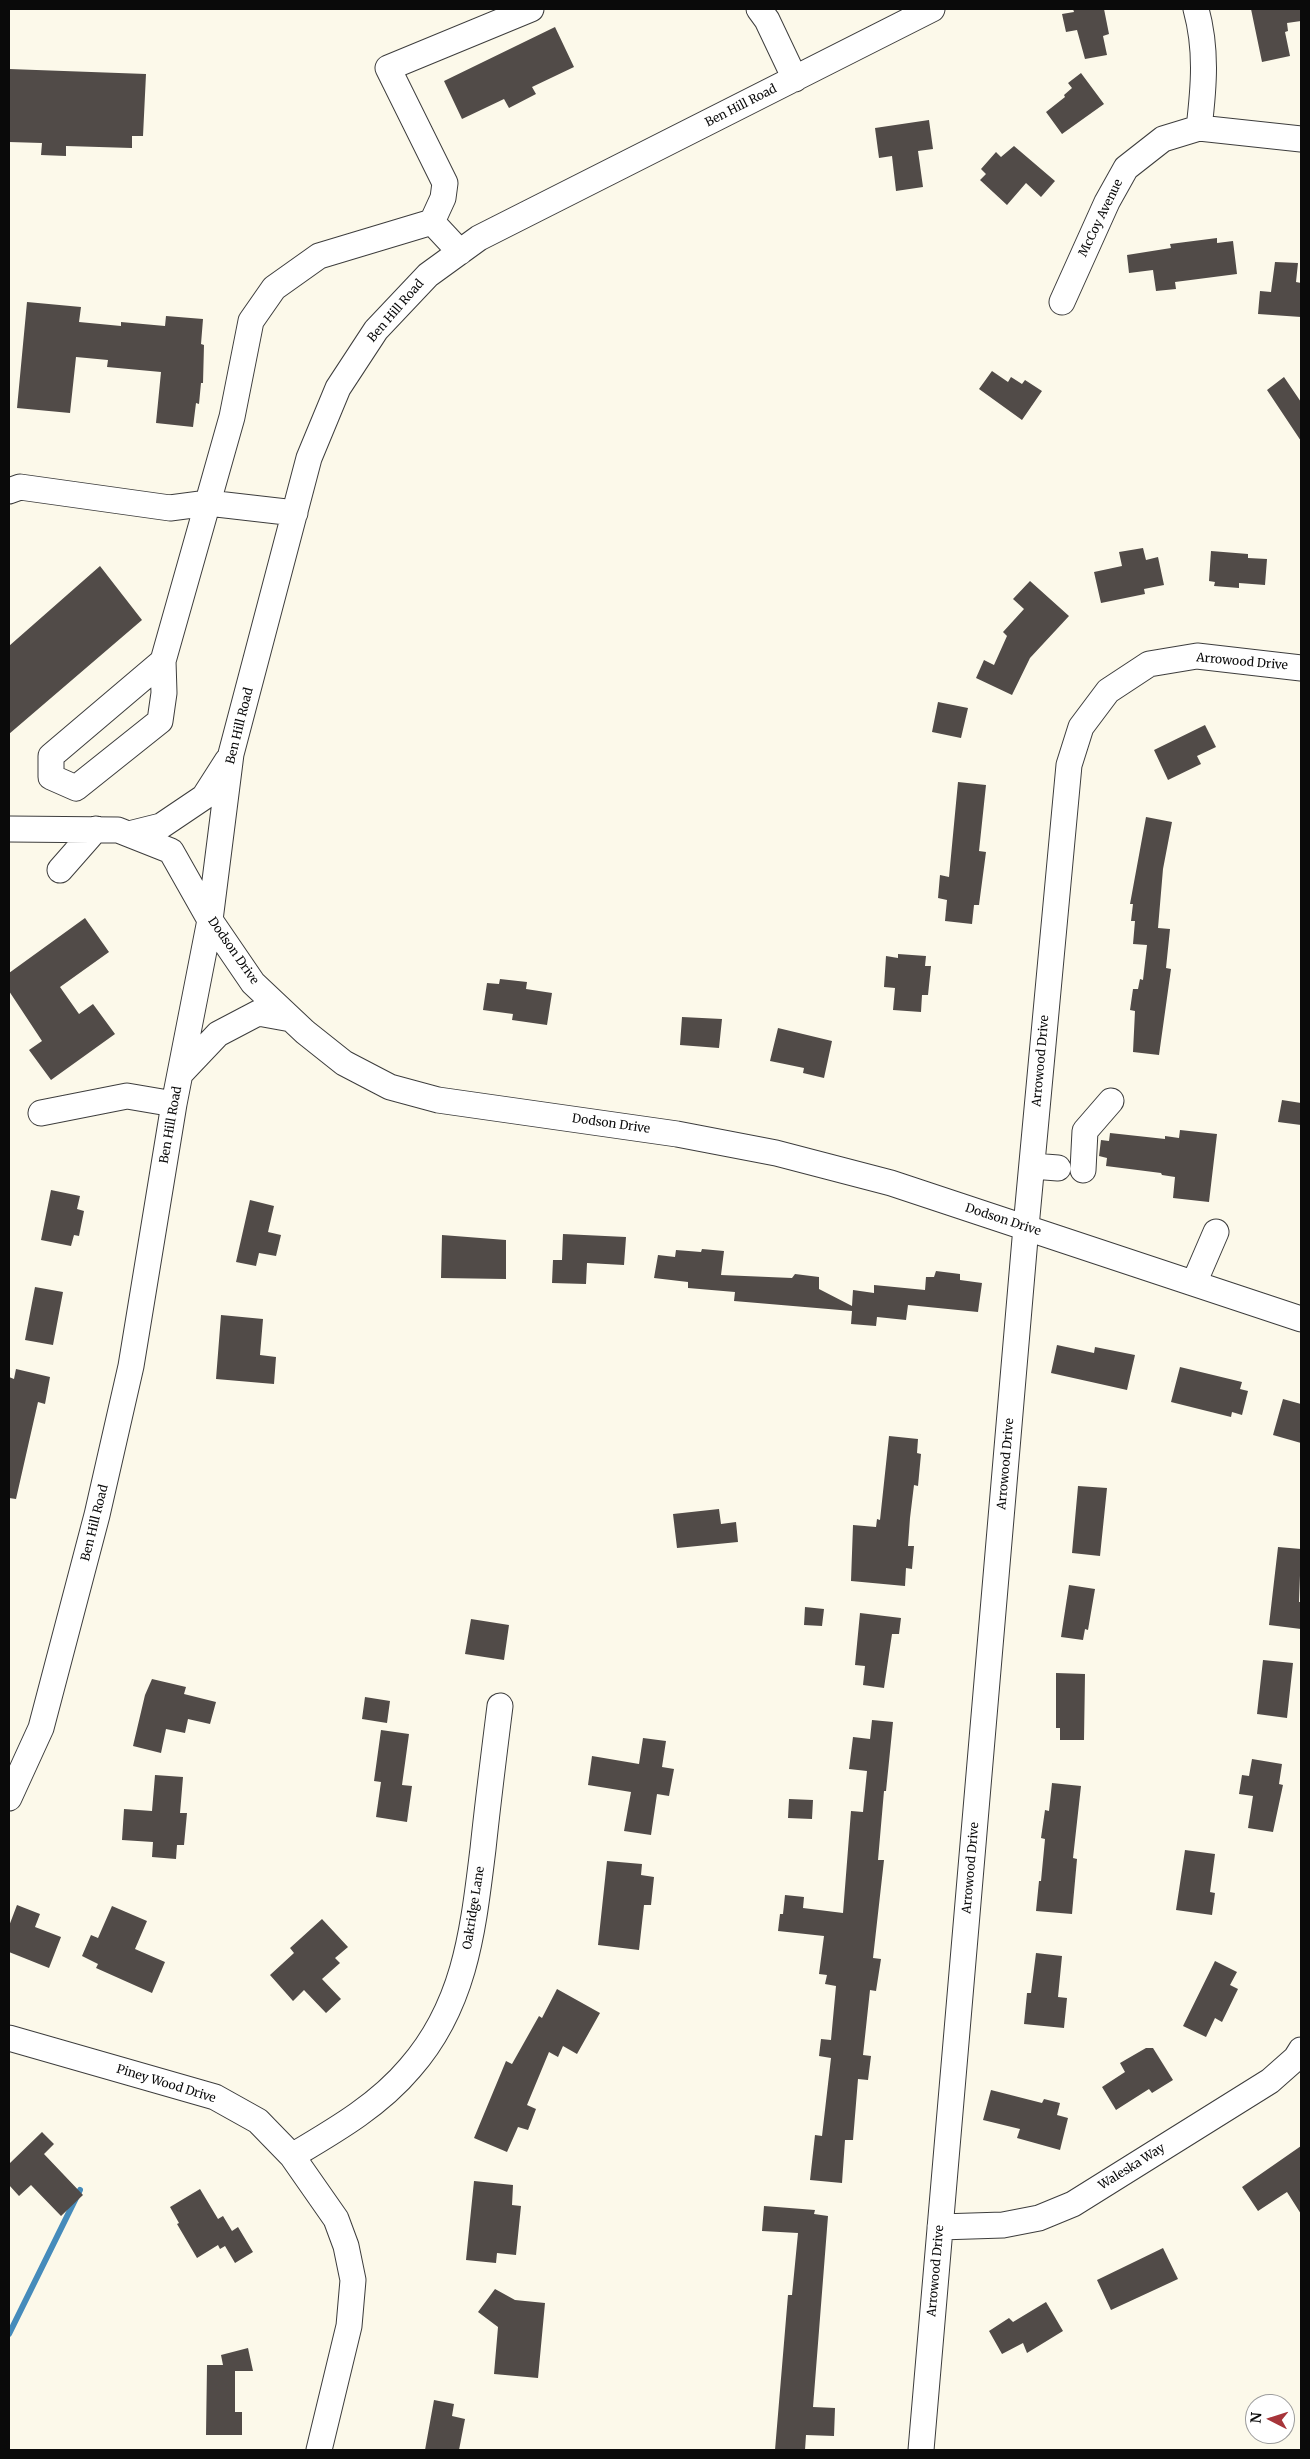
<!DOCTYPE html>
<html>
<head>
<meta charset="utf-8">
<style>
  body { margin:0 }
  #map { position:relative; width:1310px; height:2459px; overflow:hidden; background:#fcf9ea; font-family:Merriweather,serif }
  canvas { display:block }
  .frame { position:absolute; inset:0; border:10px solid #0a0a0a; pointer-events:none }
  .north { position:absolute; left:1245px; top:2394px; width:50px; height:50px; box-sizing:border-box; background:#fff; border:1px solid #9d9d9d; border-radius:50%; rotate:275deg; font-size:14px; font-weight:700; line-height:20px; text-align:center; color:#0a0a0a }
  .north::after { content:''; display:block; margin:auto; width:18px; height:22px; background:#a7353a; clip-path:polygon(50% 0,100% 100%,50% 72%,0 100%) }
</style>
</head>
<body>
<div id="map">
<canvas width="1310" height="2459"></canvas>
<div class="frame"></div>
<div class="north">N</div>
</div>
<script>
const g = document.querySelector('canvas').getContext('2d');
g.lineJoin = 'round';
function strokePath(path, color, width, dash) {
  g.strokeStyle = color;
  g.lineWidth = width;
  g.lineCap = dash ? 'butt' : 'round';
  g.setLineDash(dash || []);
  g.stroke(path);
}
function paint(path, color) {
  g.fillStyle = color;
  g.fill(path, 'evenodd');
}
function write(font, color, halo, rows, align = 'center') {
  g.font = font + ' Merriweather,serif';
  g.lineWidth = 5;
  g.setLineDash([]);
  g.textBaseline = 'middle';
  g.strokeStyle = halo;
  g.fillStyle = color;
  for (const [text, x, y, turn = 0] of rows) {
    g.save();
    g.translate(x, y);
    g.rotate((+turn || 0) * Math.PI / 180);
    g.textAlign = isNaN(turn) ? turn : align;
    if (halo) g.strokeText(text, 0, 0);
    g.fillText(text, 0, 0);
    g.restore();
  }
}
strokePath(new Path2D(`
  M9,2334L80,2190`), '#458bbb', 6);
paint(new Path2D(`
  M1073,9H1104L1109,34L1103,36L1107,55L1085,59L1077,30L1066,32L1062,14L1074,12Z
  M1251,9H1301V21L1287,23L1288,31L1285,32L1290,56L1262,62Z
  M555,27L574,67L532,87L536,94L509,108L504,99L462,119L444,81Z
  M9,69L146,74L143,136H132V148L66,146V156L41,155L42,143L9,142Z
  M1081,73L1104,104L1062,134L1046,112L1065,97L1064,95L1072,88L1068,83Z
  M929,120L933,149L918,151L923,187L896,191L892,156L879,158L875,128Z
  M1014,146L1055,181L1041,197L1026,183L1007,205L980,180L986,174L981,169L996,152L1001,157Z
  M1217,238V243L1233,241L1237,274L1175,282L1176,289L1156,291L1153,270L1129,273L1127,255L1171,248L1170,244Z
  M1275,262L1298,263L1296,282L1301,283V317L1258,314L1260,291L1271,292Z
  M27,302L81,307L79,322L121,326V322L165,326L166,316L203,319L201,344L204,345L203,383H201L199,404L196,403L193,427L156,423L161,372L107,367L108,360L76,357L70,413L17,408Z
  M992,371L1008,382L1011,377L1022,384L1025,380L1042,391L1022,420L979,389Z
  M1284,377L1301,402V441L1267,390Z
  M1143,548L1146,560L1158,557L1164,585L1144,589L1145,594L1101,603L1094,572L1122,566L1119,552Z
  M1211,551L1248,554V558L1267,559L1265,585L1239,583V588L1214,586L1215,582L1209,581Z
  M100,566L142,620L9,734V646Z
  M1030,581L1069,616L1030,658L1012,695L976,678L984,660L994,665L1007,636L1003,632L1024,609L1013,599Z
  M938,702L968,708L961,738L932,732Z
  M1205,725L1216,747L1197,756L1201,764L1168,780L1154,750Z
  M958,782L986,785L979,851L986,852L979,905H974L972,924L945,921L947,900L938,898L940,875L949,877Z
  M1146,817L1172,822L1163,869L1158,928L1170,929L1166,968L1171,969L1159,1055L1133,1052L1135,1011L1130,1010L1133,989H1138L1140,979L1143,980L1147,945L1133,944L1135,921H1131L1133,904H1130Z
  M85,918L109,952L60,987L79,1014L93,1004L115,1034L51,1080L29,1050L42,1041L9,991V973Z
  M898,954L926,956L925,966H931L928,995H922L921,1012L893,1010L895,988L884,987L886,956L898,958Z
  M500,979L527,982L526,989L552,993L547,1025L512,1020L513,1014L483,1010L487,983L499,984Z
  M682,1017L722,1019L719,1048L680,1045Z
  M778,1028L832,1041L824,1078L803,1073L804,1068L770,1061Z
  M1282,1100L1301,1103V1125L1278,1122Z
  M1180,1130L1217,1134L1209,1202L1173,1198L1175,1177L1162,1175L1161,1173L1106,1166L1107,1158L1099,1156L1101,1140L1109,1141L1110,1133L1165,1139V1136L1179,1138Z
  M51,1190L80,1196L77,1209L84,1211L79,1236L74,1235L71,1246L41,1240Z
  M250,1200L274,1206L268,1232L281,1235L276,1256L259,1253L256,1266L236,1262Z
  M563,1234L626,1237L624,1265L587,1263L586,1284L552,1283L553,1260H562Z
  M442,1235L506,1240V1279L441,1278Z
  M702,1249L724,1251L721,1275L792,1278L795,1274L819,1277V1289L852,1306L853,1290L874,1293V1285L925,1290L926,1277H934L936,1271L960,1274V1280L982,1283L978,1312L908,1305L906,1320L877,1317L876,1326L851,1324L852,1311L734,1301L735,1292L688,1288V1282L654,1278L658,1255L675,1257L676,1250L701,1252Z
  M35,1287L63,1292L53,1345L25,1340Z
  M221,1315L263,1319L260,1355L276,1357L274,1384L216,1379Z
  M1057,1345L1094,1353L1095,1347L1135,1355L1127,1390L1051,1373Z
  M1180,1367L1242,1382L1240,1389L1248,1391L1242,1415L1232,1412L1231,1417L1171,1402Z
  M16,1369L50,1377L45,1404L38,1402L16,1499L9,1498V1377L14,1379Z
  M1283,1399L1301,1404V1443L1273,1435Z
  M889,1436L918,1439L917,1453L921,1454L918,1486L914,1485L910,1518L908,1546H914L912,1569L906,1568L905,1586L851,1581L853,1525L876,1527L877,1519L880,1520Z
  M1078,1486L1107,1488L1100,1556L1072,1553Z
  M719,1509L721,1524L736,1522L738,1542L677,1548L673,1514Z
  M1278,1547L1301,1549L1299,1602H1301V1629L1269,1625Z
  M1069,1585L1095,1589L1088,1630L1085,1629L1083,1640L1061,1637Z
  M805,1607L824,1609L822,1626L804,1625Z
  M860,1613L901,1618L899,1634H892L884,1688L863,1685L865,1666L855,1665Z
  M471,1619L509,1625L504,1660L465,1654Z
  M1263,1660L1293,1663L1287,1718L1257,1714Z
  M1056,1673L1085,1674L1084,1740H1060V1728H1056Z
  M152,1679L186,1687L184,1694L216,1702L210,1724L188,1719L185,1733L166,1729L161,1753L133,1746L145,1695Z
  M365,1697L390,1701L387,1723L362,1719Z
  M872,1720L893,1722L886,1791H884L878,1860H884L873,1958L881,1959L876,1991L870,1990L863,2055L871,2056L868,2080L858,2079L853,2140H845L842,2183L810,2180L815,2135L822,2136L831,2058L819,2056L821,2039L831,2040L836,1986L825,1984L827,1975L819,1974L824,1936L778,1931L780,1914H783L785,1895L804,1897L803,1908L843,1913L851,1811L863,1812L867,1771L849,1769L853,1737L870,1739Z
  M381,1730L409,1734L402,1785L412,1786L407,1822L376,1817L381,1782L374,1781Z
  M643,1738L666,1741L662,1767L674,1769L669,1796L657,1794L651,1835L624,1831L631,1792L588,1785L592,1756L639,1764Z
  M1252,1759L1282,1764L1279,1784L1283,1785L1273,1832L1248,1828L1253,1796L1239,1794L1242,1775L1249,1776Z
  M155,1775L183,1777L180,1813H187L184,1845H177L176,1859L152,1857L153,1842L122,1840L124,1809L152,1811Z
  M1052,1783L1081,1786L1073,1858L1077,1859L1072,1914L1036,1911L1039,1881H1041L1045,1839L1041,1838L1045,1810L1049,1811Z
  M789,1799L813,1800L812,1819L788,1818Z
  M1185,1850L1215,1854L1210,1892L1215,1893L1212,1915L1176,1910Z
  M607,1861L642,1864L641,1875L654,1877L651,1905H644L639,1950L598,1945Z
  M17,1905L40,1914L35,1927L61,1937L49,1968L9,1952V1926Z
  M112,1906L147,1921L135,1949L165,1962L152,1993L96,1968L98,1964L82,1956L91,1935L98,1938Z
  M322,1919L348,1947L335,1958L340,1963L322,1979L341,1999L326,2013L304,1990L293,2001L270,1975L294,1953L290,1948Z
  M1036,1953L1062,1956L1058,1997L1067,1998L1064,2028L1024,2024L1027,1993H1031Z
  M1215,1961L1237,1972L1230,1985L1238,1989L1222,2022L1215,2018L1206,2037L1183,2026Z
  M557,1989L600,2013L577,2054L563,2046L558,2057L549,2052L527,2105L536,2109L528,2130L518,2127L507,2152L474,2138L506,2061L512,2064L539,2016L542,2018Z
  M1146,2048H1153L1173,2080L1152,2093L1149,2089L1116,2110L1102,2087L1125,2072L1120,2063Z
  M991,2090L1042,2103L1044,2099L1060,2103L1057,2115L1068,2118L1060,2150L1017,2138L1020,2129L983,2120Z
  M42,2132L54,2144L44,2154L83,2195L61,2216L31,2185L19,2196L9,2185V2164Z
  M1301,2146V2214L1287,2192L1258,2211L1242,2187Z
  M474,2181L513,2185L512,2205L521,2206L516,2255L497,2253L496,2263L466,2260Z
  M200,2189L218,2219L223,2216L232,2231L238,2227L253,2252L235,2263L225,2246L220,2249L218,2245L197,2258L177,2224L179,2223L170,2207Z
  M764,2206L815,2210L814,2214L828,2216L813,2407L835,2408L834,2436L806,2435L805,2450H775L788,2295H792L798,2233L762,2231Z
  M1163,2248L1178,2279L1111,2310L1097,2280Z
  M495,2289L515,2300L545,2303L538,2378L494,2374L498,2327L478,2312Z
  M1046,2302L1063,2331L1027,2353L1023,2343L1002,2354L989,2331L1009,2318L1013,2322Z
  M248,2348L253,2371H235V2412H242V2435H206L207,2365H223L221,2355Z
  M434,2400L454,2404L452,2416L465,2419L459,2450H425Z`), '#514b48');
const minor = new Path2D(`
  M759,9L767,20L795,79
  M1196,9C1207,49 1204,86 1199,128
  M432,222L443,198L445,183L388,68L531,9
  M1062,302L1107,202L1126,168L1163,139L1199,128L1301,139
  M9,491L20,487L170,508L208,503L295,513
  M163,661L51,756V777L76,788L160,721L164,693L163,661L232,417L251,321L274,288L319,256L432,222L460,252
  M9,829L118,830L171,851L210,920L253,983L305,1032L344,1063L390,1087L438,1100L677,1134L776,1153L891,1183L1301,1319
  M129,834L161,826L204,797L227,761
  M60,870L96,829
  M181,1073L218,1034L258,1013L291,1019
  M41,1113L127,1096L174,1104
  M1032,1166L1058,1168
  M1083,1170L1085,1131L1111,1101
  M1194,1283L1216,1232
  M9,1798L41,1728L97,1515L131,1366L174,1104L210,920L231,754L309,458L338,388L376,330L428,275L479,238L932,9
  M9,2038L215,2097L258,2121L292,2156L336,2219L346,2246L353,2280L349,2326L319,2450
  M292,2156C334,2131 378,2106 410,2068C466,2004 473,1929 483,1849C488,1801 494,1754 500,1706
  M940,2227L1003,2225L1039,2218L1073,2204L1270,2081L1296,2058L1301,2050
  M921,2450L1026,1227L1069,765L1081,727L1108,691L1149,664L1197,656L1301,668`);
strokePath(minor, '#3d3d3d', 27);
strokePath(minor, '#fff', 25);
write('12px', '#0a0a0a', '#fff', [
  ["Ben Hill Road",741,106,-27],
  ["McCoy Avenue",1101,218,-64],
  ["Ben Hill Road",396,311,-49],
  ["Arrowood Drive",1242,662,5],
  ["Ben Hill Road",240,726,-76],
  ["Dodson Drive",233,951,55],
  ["Arrowood Drive",1041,1061,-85],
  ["Dodson Drive",611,1124,8],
  ["Ben Hill Road",171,1125,-80],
  ["Dodson Drive",1003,1220,18],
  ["Arrowood Drive",1006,1464,-85],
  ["Ben Hill Road",95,1523,-76],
  ["Arrowood Drive",971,1868,-85],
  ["Oakridge Lane",474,1908,-81],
  ["Piney Wood Drive",166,2084,17],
  ["Waleska Way",1132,2167,-32],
  ["Arrowood Drive",936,2271,-85]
]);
</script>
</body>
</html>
